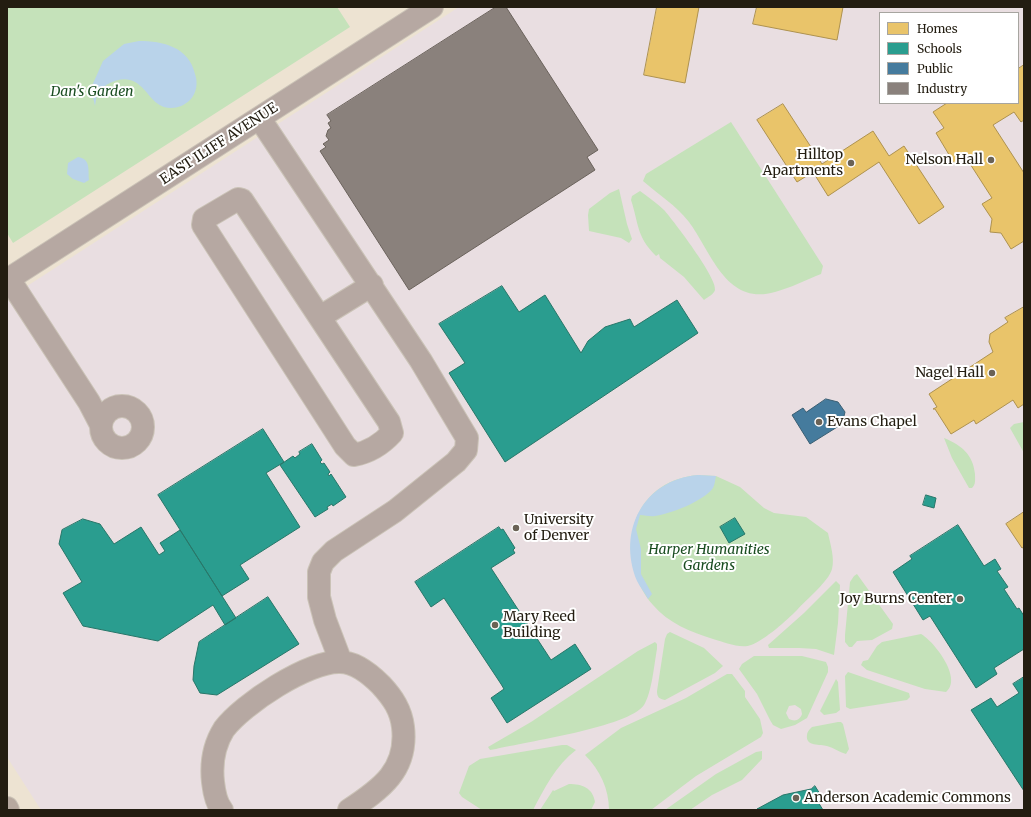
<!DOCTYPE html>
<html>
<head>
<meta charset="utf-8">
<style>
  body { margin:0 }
  #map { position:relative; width:1031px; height:817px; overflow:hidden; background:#ede3d2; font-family:Merriweather,serif }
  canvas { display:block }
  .frame { position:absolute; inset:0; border:8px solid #231d11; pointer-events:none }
  .legend { position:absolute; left:879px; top:12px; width:140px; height:92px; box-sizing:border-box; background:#fff; border:1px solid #a7a5a0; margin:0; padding:5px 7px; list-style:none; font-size:12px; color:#231d11 }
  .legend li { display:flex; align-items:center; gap:8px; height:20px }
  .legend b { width:20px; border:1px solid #a7a5a0 }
</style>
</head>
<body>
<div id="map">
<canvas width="1031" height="817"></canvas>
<div class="frame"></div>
<ul class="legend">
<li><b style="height:11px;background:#e9c46a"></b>Homes</li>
<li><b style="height:11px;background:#2a9d8f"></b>Schools</li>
<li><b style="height:11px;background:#457b9d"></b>Public</li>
<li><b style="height:11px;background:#8a817c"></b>Industry</li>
</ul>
</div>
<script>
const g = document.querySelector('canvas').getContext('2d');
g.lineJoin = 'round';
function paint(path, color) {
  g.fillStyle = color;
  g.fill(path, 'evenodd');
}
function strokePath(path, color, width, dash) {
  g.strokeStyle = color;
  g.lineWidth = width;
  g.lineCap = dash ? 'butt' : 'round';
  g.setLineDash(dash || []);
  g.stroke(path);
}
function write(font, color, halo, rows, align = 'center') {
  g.font = font + ' Merriweather,serif';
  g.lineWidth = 4;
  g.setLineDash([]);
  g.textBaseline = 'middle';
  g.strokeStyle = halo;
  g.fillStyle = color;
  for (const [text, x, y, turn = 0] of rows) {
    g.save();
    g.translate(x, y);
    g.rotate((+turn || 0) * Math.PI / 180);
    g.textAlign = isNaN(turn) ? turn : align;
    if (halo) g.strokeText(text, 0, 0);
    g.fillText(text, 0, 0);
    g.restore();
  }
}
paint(new Path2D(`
  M459,7H1024V810H41L7,757V299ZM880,13H1018V103H880Z`), '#e9dee1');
paint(new Path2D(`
  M7,7H337L350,27L13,243L7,233Z
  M731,122L823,266L821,274C806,280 790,288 775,292C726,306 712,253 689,222C676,205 659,195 643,181L646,174Z
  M619,189L627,224L632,239L629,243L621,238L589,231L588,215L589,209L610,193Z
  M640,191C648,197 657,203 664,210C673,220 718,279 715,290C714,294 708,297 704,300L684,277L660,258L659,254L656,256C636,236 639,224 631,200L632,196Z
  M1024,422V453L1010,428L1014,424Z
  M944,438C961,445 973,454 975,474C975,480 976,484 972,488H969L952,458Z
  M698,475L716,476L740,487L764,508L774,513L806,517L828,533C830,543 835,558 832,569C829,581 806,600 797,610C787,620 765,640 751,645C741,649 723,642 713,639C691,632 668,623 653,605C612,557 629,481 698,475Z
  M857,574L893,624L892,629L872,640L857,641L852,647H849L845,642V635L850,582L854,576Z
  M836,581L840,585L838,623L834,655L816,649L799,648H769L768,645L804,613Z
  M670,632L704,648L723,666L715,673L665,700C659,699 657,697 657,691L665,639L667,634Z
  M921,634C935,642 963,679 946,692L925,689L867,670L861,665L863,661L868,660L877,646L882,642Z
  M655,642L657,644V649C654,665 652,692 644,705C629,727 525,742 496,749L490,750L488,747L531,722L638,651Z
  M754,656H802L826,662L828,667V672L807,718L795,725L781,729L773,725L770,720L757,694L739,669L742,664ZM795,705L801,709L802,714C800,720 795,722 789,719L786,713L789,706Z
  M848,672L909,693L910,697L907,700L850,709L846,707L845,676Z
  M727,674H732L745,691V697L760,719L763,733L761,737L696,776L651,810H609C609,789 600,770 585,755L621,728L686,698Z
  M836,679L838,682L840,710L836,713L824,715L820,711Z
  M838,722H841L843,724L849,749L846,754C839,752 834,748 827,746C821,744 805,747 807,735C807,732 809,730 812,727Z
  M562,745H567L576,750C556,765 544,789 533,810H482L462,797L459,793L469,766L480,759Z
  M762,751V759L742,780L712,795L690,810H665L716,774L756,752Z
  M569,784C582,784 593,788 595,802L591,810H540L553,790L554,791Z`), '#c5e2ba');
paint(new Path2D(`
  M139,41C163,41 189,47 195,74C198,82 197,93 190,100C185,105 178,108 171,108C153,108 149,90 135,82C124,75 106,82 99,92C96,95 96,102 95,106L91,88L103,61L124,44Z
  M78,157C91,159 88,170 89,180L84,183L73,179L67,174L68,163Z
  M698,475L716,476C715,480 715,484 713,488C704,501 670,514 655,516C650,517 645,515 640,515L636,529L641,549V574L652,594L648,599C645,593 640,587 637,581C617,531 643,480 698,475Z`), '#b9d3ea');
const homes = new Path2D(`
  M657,7H699L685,83L644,75Z
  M757,7H843L837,40L753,24Z
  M1024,65V120L1021,122L1014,112L993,125L1024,173V241L1011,249L1001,233L990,232L992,219L982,204L992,198L965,156L954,163L936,133L944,128L933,112L947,103H1018V69Z
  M783,104L822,164L873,131L889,156L904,146L944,207L919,224L879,162L828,196L813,172L797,182L757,120Z
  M1024,307V404L1018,408L1013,400L976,424L974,420L951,434L935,409H933L937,407L929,394L993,352L989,342L990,334L1008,322L1005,318Z
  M1024,512V547L1022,548L1006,524Z`);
paint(homes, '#e9c46a');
strokePath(homes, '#ae924f', 1);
const schools = new Path2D(`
  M502,286L519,312L545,295L581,353L588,341L605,327L630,319L634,327L677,300L698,333L505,462L449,373L465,363L439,324Z
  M263,429L284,462L266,473L300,527L240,565L249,579L222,596L158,495Z
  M312,444L322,460L320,462L322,464L324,463L330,472L328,474L329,476L331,474L346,497L333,506L332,504L327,507L328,509L315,517L280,465L293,456L295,458L300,454L299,452Z
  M926,495L936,498L934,508L923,505Z
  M735,518L745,534L729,543L720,527Z
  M83,519L100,524L114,544L141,527L159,555L165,551L160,543L180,530L236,618L225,625L213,605L158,641L83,626L63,593L82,582L59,544L62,530Z
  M958,525L984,566L995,559L1001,569L997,571L1008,587L1004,589L1017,609L1019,608L1024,616V649L994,668L997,674L976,688L930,616L923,620L893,572L912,559L910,556Z
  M499,527L501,530L503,529L515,548L513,550L515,553L491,568L551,660L575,644L591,669L507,723L491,698L504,689L501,684L444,598L431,607L415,582Z
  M268,597L299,644L217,695L200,693L193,680L194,666L199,642Z
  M1024,677V791L971,710L991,698L997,707L1019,693L1013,684Z
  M815,786L820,794L815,797L823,810L757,809L783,795L811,789Z`);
paint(schools, '#2a9d8f');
strokePath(schools, '#287769', 1);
const public = new Path2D(`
  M826,399L838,402L845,412L842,424L810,444L792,415L803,408L806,412Z`);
paint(public, '#457b9d');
strokePath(public, '#3b5f73', 1);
const industry = new Path2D(`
  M496,7H506L598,150L587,157L595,170L409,290L320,151L326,147L323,144L329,140L326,136L328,130L331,128L328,123L331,121L327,115Z`);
paint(industry, '#8a817c');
strokePath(industry, '#6b635c', 1);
const minor = new Path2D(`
  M260,119L421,361L467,438L466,450L456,462L395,511L334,551L323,562L319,572V597L325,620L341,662
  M238,199L242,200L389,422L392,433C381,445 370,452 354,455L345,446L203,225L204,219Z
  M9,279L89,402L101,425
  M7,280L432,7
  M320,317L372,285
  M101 427a21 21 0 1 1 42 0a21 21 0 1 1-42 0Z
  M222,810C216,803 214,791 213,782C211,764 214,745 224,729C243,704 308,661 340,662C355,662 371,675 381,685C393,698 401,710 403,727C408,770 381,789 349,810`);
const major = new Path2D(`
  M7,808L8,810`);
strokePath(minor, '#cac2b6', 24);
strokePath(major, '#cac2b6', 24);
strokePath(minor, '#b6a8a2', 22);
strokePath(major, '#b7a99f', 22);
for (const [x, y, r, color] of [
  [991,160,4,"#6a6255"],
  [851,163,4,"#6a6255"],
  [992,373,4,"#6a6255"],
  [819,422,4,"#6a6255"],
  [516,528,4,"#6a6255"],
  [960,599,4,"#6a6255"],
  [495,625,4,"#6a6255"],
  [796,798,4,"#6a6255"]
]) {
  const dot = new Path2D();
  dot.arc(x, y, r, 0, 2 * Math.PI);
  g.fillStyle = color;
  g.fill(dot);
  strokePath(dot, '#fff', 1.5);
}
write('italic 14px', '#1a4d21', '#fff', [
  ["Dan's Garden",92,92],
  ["Harper Humanities",709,550],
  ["Gardens",709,566]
]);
write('14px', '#231d11', '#fff', [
  ["EAST ILIFF AVENUE",219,144,-33]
]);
write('14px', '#231d11', '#fff', [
  ["Hilltop",843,155],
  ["Apartments",843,171],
  ["Nelson Hall",983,160],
  ["Nagel Hall",984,373],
  ["Evans Chapel",827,422,"left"],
  ["University",524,520,"left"],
  ["of Denver",524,536,"left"],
  ["Joy Burns Center",952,599],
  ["Mary Reed",503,617,"left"],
  ["Building",503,633,"left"],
  ["Anderson Academic Commons",804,798,"left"]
], 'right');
</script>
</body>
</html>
